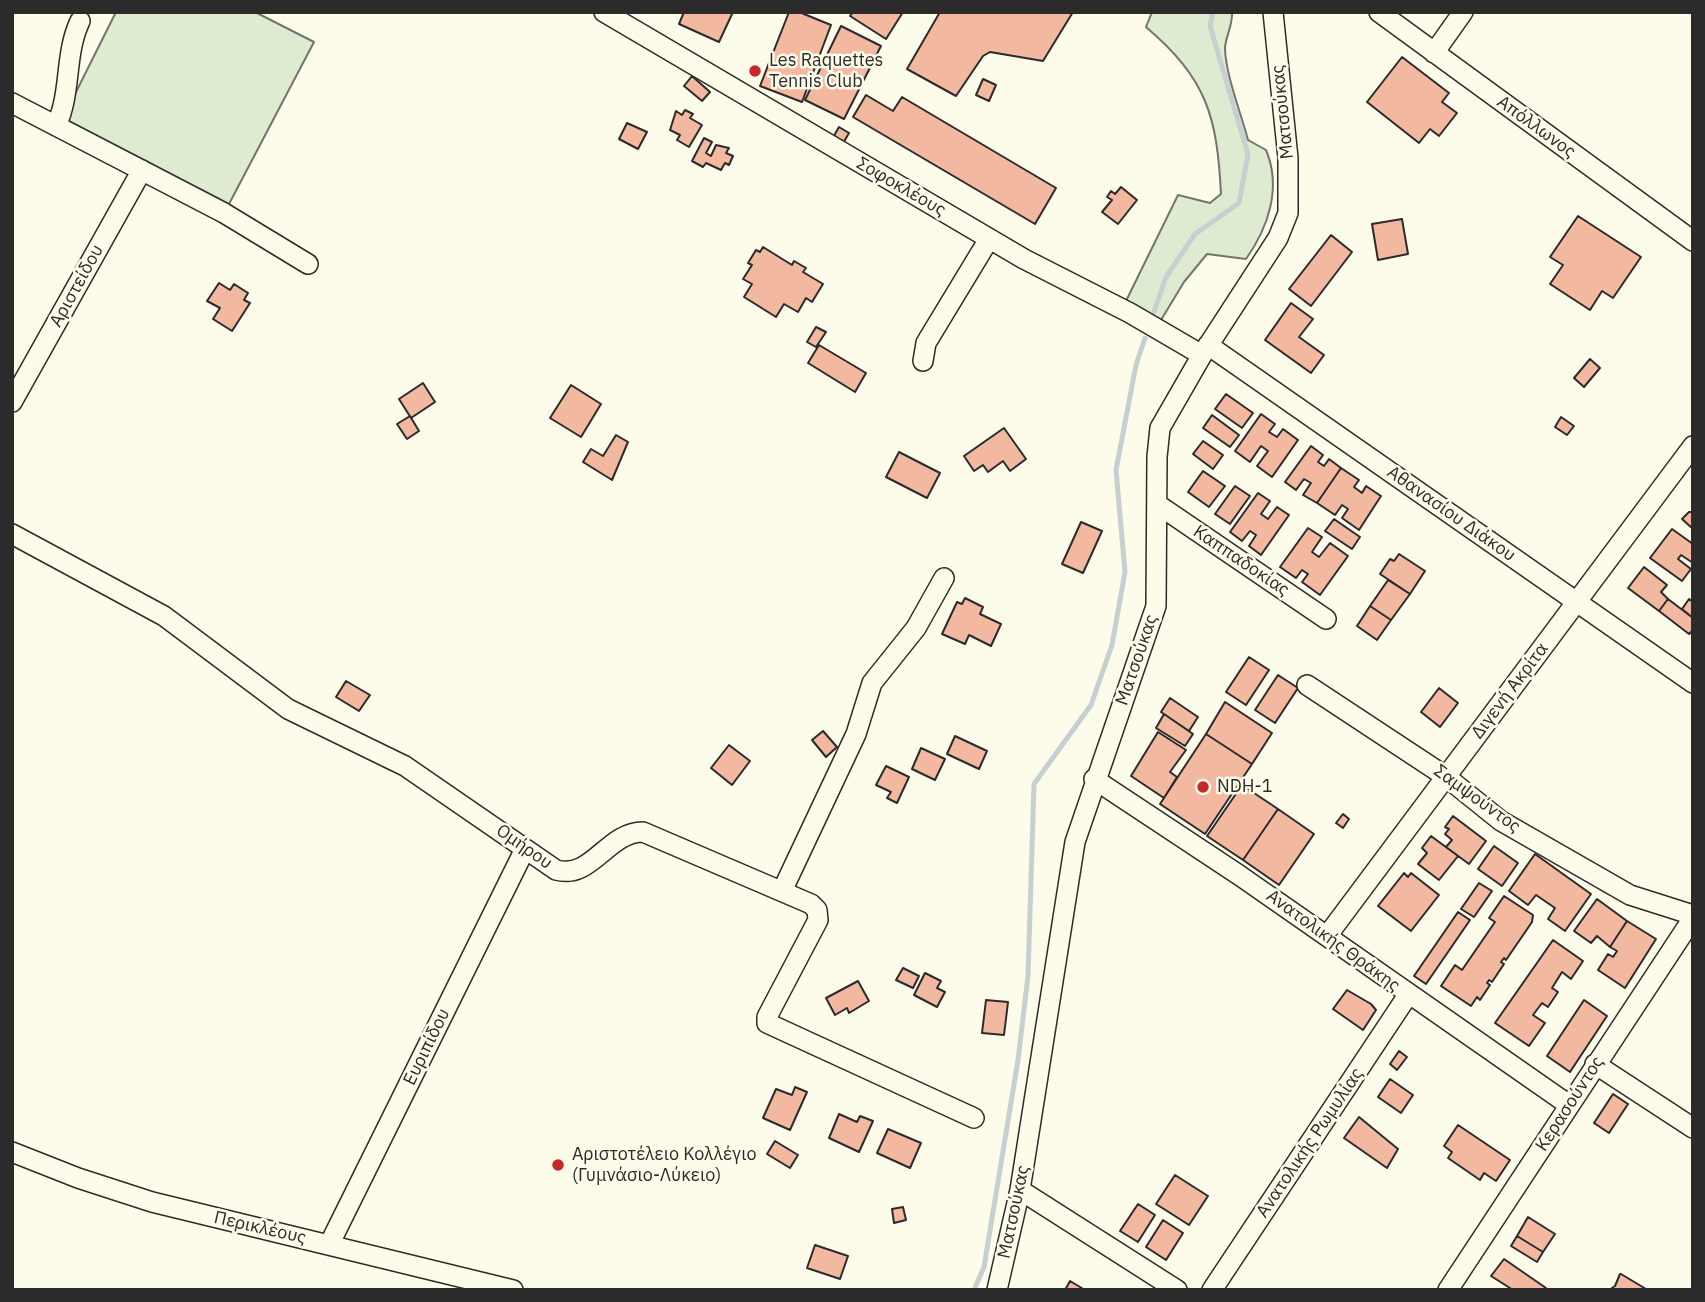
<!DOCTYPE html>
<html>
<head>
<meta charset="utf-8">
<style>
  body { margin:0 }
  #map { position:relative; width:1705px; height:1302px; overflow:hidden; background:#fdfbea; font-family:"IBM Plex Sans",sans-serif }
  canvas { display:block }
  .frame { position:absolute; inset:0; border:14px solid #2b2b2b; pointer-events:none }
</style>
</head>
<body>
<div id="map">
<canvas width="1705" height="1302"></canvas>
<div class="frame"></div>
</div>
<script>
const g = document.querySelector('canvas').getContext('2d');
g.lineJoin = 'round';
function paint(path, color) {
  g.fillStyle = color;
  g.fill(path, 'evenodd');
}
function strokePath(path, color, width, dash) {
  g.strokeStyle = color;
  g.lineWidth = width;
  g.lineCap = dash ? 'butt' : 'round';
  g.setLineDash(dash || []);
  g.stroke(path);
}
function write(font, color, halo, rows, align = 'center') {
  g.font = font + ' "IBM Plex Sans",sans-serif';
  g.lineWidth = 5;
  g.setLineDash([]);
  g.textBaseline = 'middle';
  g.strokeStyle = halo;
  g.fillStyle = color;
  for (const [text, x, y, turn = 0] of rows) {
    g.save();
    g.translate(x, y);
    g.rotate((+turn || 0) * Math.PI / 180);
    g.textAlign = isNaN(turn) ? turn : align;
    if (halo) g.strokeText(text, 0, 0);
    g.fillText(text, 0, 0);
    g.restore();
  }
}
const green = new Path2D(`
  M116,12H255L314,42L229,204L63,118Z
  M1152,12H1232C1233,26 1225,37 1225,49C1226,76 1241,113 1248,140L1266,150C1282,188 1268,228 1246,259L1207,254L1184,282L1161,320L1126,301L1178,195L1210,203L1221,194C1217,116 1207,79 1146,27Z`);
paint(green, '#deebd1');
strokePath(green, '#74746e', 2);
strokePath(new Path2D(`
  M1154,312L1166,277L1195,234L1239,203L1248,154L1210,26L1213,12
  M974,1290L984,1267L1018,1060L1028,976L1034,784L1091,705L1112,645L1125,572L1116,470L1136,365L1145,338`), '#c7d0d0', 5);
const building = new Path2D(`
  M684,12H733L719,42L679,24Z
  M789,12H799L831,25L802,102L760,86Z
  M853,12H903L886,39L850,16Z
  M940,12H1073L1043,61L990,52L983,56L956,96L907,69Z
  M841,26L881,46L844,119L805,100Z
  M1402,57L1449,93L1442,102L1457,113L1439,136L1430,129L1419,143L1367,102Z
  M692,76L710,92L702,101L684,86Z
  M983,79L996,85L989,101L976,95Z
  M866,95L893,111L902,97L1056,188L1035,224L853,117Z
  M685,110L693,114L690,118L702,125L689,147L677,140L680,135L670,130L676,111L682,115Z
  M627,123L647,132L638,149L619,139Z
  M839,127L849,133L841,147L831,141Z
  M704,138L712,142L706,153L711,156L716,145L729,148L726,153L733,156L729,165L725,163L721,170L706,163L703,167L692,161Z
  M1121,187L1137,200L1118,224L1102,212L1112,200L1107,197L1111,191L1115,194Z
  M1578,216L1641,257L1613,298L1602,291L1590,310L1550,284L1563,265L1550,257Z
  M1402,219L1408,254L1378,260L1372,224Z
  M1331,235L1352,252L1311,306L1289,289Z
  M763,247L792,265L794,261L806,268L803,272L823,284L812,302L806,298L798,312L784,304L776,317L744,297L752,284L743,279L752,265L748,263L756,250L760,252Z
  M219,283L230,290L234,284L248,293L244,300L250,303L232,331L213,319L220,308L207,301Z
  M1291,303L1313,319L1299,337L1324,355L1311,373L1265,340Z
  M816,327L826,332L816,347L807,342Z
  M819,345L866,373L855,392L808,363Z
  M1590,359L1600,368L1584,387L1574,378Z
  M423,383L435,402L411,418L399,399Z
  M571,385L601,404L581,437L550,418Z
  M1226,394L1253,413L1242,428L1215,409Z
  M1261,414L1275,424L1269,432L1277,437L1283,429L1298,440L1272,477L1257,466L1268,451L1261,446L1250,462L1235,451Z
  M1212,415L1239,435L1230,447L1203,428Z
  M410,416L419,431L407,439L397,424Z
  M1561,417L1574,426L1567,435L1555,427Z
  M1004,428L1026,459L1010,471L1003,461L988,472L983,465L974,471L964,456Z
  M616,435L628,442L612,480L583,462L591,449L603,456Z
  M1203,441L1223,455L1213,469L1193,454Z
  M1311,446L1323,455L1318,462L1324,466L1329,459L1341,468L1317,503L1303,495L1311,483L1304,479L1296,490L1285,482Z
  M899,452L940,473L927,498L886,477Z
  M1341,468L1359,480L1354,487L1362,493L1366,486L1381,496L1359,530L1342,518L1348,509L1342,505L1335,515L1317,503Z
  M1203,471L1225,486L1209,507L1188,492Z
  M1235,486L1250,496L1230,524L1215,514Z
  M1258,493L1270,501L1261,514L1268,519L1277,507L1289,515L1261,555L1249,546L1256,535L1250,531L1242,541L1230,532Z
  M1689,512H1693V529L1682,519Z
  M1334,519L1360,537L1352,549L1325,531Z
  M1081,522L1102,531L1083,573L1062,564Z
  M1308,528L1322,537L1312,552L1319,557L1330,543L1348,556L1320,595L1302,582L1308,574L1302,570L1296,578L1280,567Z
  M1672,529L1693,544V563L1681,555L1678,559L1691,569L1682,581L1650,558Z
  M1399,554L1425,571L1410,594L1380,574L1390,559L1394,561Z
  M1644,567L1667,585L1661,592L1668,599L1659,611L1628,588Z
  M1388,580L1410,594L1391,620L1370,606Z
  M965,598L983,607L980,614L1001,624L991,646L969,635L965,644L942,634L957,602L962,604Z
  M1668,599L1693,618V630L1689,634L1659,611Z
  M1689,599L1693,602V618L1682,609Z
  M1370,606L1391,620L1377,640L1357,626Z
  M1249,657L1269,670L1246,705L1226,692Z
  M1278,675L1298,688L1275,723L1255,710Z
  M346,681L370,695L359,711L336,697Z
  M1439,688L1458,703L1440,727L1421,712Z
  M1170,698L1198,717L1189,731L1161,712Z
  M1225,702L1272,733L1252,764L1206,734Z
  M1164,714L1193,734L1185,746L1156,728Z
  M823,731L837,747L826,757L812,740Z
  M1158,732L1186,750L1170,772L1177,777L1164,798L1131,776Z
  M1206,734L1252,764L1205,834L1160,804Z
  M955,736L987,751L979,769L947,754Z
  M729,745L750,761L732,785L711,768Z
  M921,748L945,759L935,780L912,769Z
  M886,766L909,777L897,803L887,798L891,792L876,785Z
  M1242,785L1278,809L1243,860L1207,836Z
  M1278,809L1314,834L1279,885L1243,860Z
  M1343,814L1349,819L1343,828L1336,823Z
  M1453,816L1486,841L1469,864L1446,847L1452,840L1445,834L1449,829L1445,827Z
  M1431,836L1458,856L1439,880L1418,864L1427,853L1422,848Z
  M1494,846L1518,863L1502,886L1478,869Z
  M1535,854L1591,894L1565,931L1548,919L1555,908L1536,895L1528,905L1509,891Z
  M1404,873L1408,877L1411,873L1439,895L1411,931L1378,906Z
  M1479,883L1492,891L1474,917L1461,909Z
  M1504,896L1533,915L1532,922L1506,960L1504,958L1501,962L1504,964L1492,982L1489,980L1487,983L1490,985L1480,1000L1477,997L1471,1006L1441,986L1455,965L1462,970L1495,922L1489,918Z
  M1597,899L1627,921L1610,947L1597,936L1591,943L1574,931Z
  M1458,912L1470,920L1426,984L1414,976Z
  M1627,921L1656,939L1625,988L1598,970L1608,954L1613,957L1617,951L1610,947Z
  M1553,940L1583,961L1571,979L1562,972L1552,988L1558,992L1548,1007L1542,1003L1533,1015L1545,1023L1529,1046L1495,1023Z
  M903,968L919,976L913,988L896,980Z
  M925,973L941,981L937,988L945,992L937,1007L914,995Z
  M858,981L869,1001L849,1013L847,1008L835,1015L826,998Z
  M1347,990L1371,1004L1376,1010L1363,1030L1333,1009Z
  M986,1000L1008,1002L1004,1035L982,1033Z
  M1584,1000L1607,1016L1570,1072L1547,1056Z
  M1399,1051L1407,1057L1397,1070L1390,1064Z
  M1390,1079L1413,1095L1401,1113L1378,1097Z
  M795,1087L807,1092L790,1130L763,1118L776,1089L792,1095Z
  M1613,1094L1628,1104L1609,1133L1594,1123Z
  M839,1114L857,1122L860,1116L873,1121L859,1152L829,1138Z
  M1359,1117L1398,1149L1387,1168L1344,1138Z
  M1458,1125L1510,1160L1496,1181L1484,1173L1480,1180L1448,1158L1452,1152L1444,1146Z
  M888,1129L921,1143L910,1168L877,1153Z
  M775,1141L798,1155L790,1168L767,1154Z
  M1175,1175L1208,1196L1189,1225L1156,1204Z
  M1138,1204L1155,1215L1138,1242L1120,1231Z
  M903,1207L906,1220L894,1223L892,1209Z
  M1528,1217L1555,1234L1543,1252L1517,1236Z
  M1163,1220L1183,1233L1166,1260L1146,1247Z
  M1517,1236L1543,1252L1537,1262L1511,1246Z
  M815,1245L848,1256L840,1279L807,1268Z
  M1504,1259L1546,1288L1545,1290H1513L1491,1276Z
  M1620,1274H1621L1646,1289L1609,1290L1615,1286Z
  M1070,1281L1085,1290H1065Z`);
paint(building, '#f2b8a0');
strokePath(building, '#2b2b2b', 2);
const minor = new Path2D(`
  M604,12L1024,259L1130,313L1202,355
  M1379,12L1693,241
  M1434,53L1463,12
  M12,103L224,213L308,264
  M56,126C72,92 64,55 80,21
  M1208,345L1693,683
  M923,361L926,343L989,239
  M12,402L142,170
  M1157,504L1326,619
  M12,534L164,616L288,709L405,766L556,870C592,880 607,832 643,832L811,904L817,910L818,920L767,1017V1023L974,1118
  M1307,685L1445,776L1501,821L1630,895L1693,915
  M1094,779L1239,875L1569,1105
  M783,889L856,734L872,683L916,628L944,578
  M1327,936L1693,446
  M1595,1064L1693,1128
  M12,1152L78,1178L152,1202L513,1290
  M1020,1190L1177,1290
  M329,1245L525,849
  M997,1290L1020,1190L1075,842L1156,606L1157,457L1160,428L1202,355L1278,238L1288,213V158L1273,12
  M1212,1290L1408,995
  M1448,1290L1693,918`);
strokePath(minor, '#2b2b2b', 22);
strokePath(minor, '#fdfbea', 19);
for (const [x, y, r, color] of [
  [755,71,7,"#c62828"],
  [1203,787,7,"#c62828"],
  [558,1165,7,"#c62828"]
]) {
  const dot = new Path2D();
  dot.arc(x, y, r, 0, 2 * Math.PI);
  g.fillStyle = color;
  g.fill(dot);
  strokePath(dot, '#fdfbea', 2.5);
}
write('18px', '#2b2b2b', '#fdfbea', [
  ["Les Raquettes",769,61],
  ["Tennis Club",769,82],
  ["NDH-1",1217,787],
  ["Αριστοτέλειο Κολλέγιο",572,1155],
  ["(Γυμνάσιο-Λύκειο)",572,1176]
], 'left');
write('18px', '#2b2b2b', '#fdfbea', [
  ["Ματσούκας",1283,112,-96],
  ["Απόλλωνος",1536,127,36],
  ["Σοφοκλέους",901,187,30],
  ["Αριστείδου",77,286,-61],
  ["Αθανασίου Διάκου",1451,514,35],
  ["Καππαδοκίας",1241,561,34],
  ["Ματσούκας",1137,660,-71],
  ["Διγενή Ακρίτα",1510,691,-53],
  ["Σαμψούντος",1477,799,36],
  ["Ομήρου",524,847,35],
  ["Ανατολικής Θράκης",1333,941,36],
  ["Ευριπίδου",427,1047,-64],
  ["Κερασούντος",1570,1104,-57],
  ["Ανατολικής Ρωμυλίας",1310,1143,-56],
  ["Ματσούκας",1014,1212,-78],
  ["Περικλέους",260,1228,13]
]);
</script>
</body>
</html>
